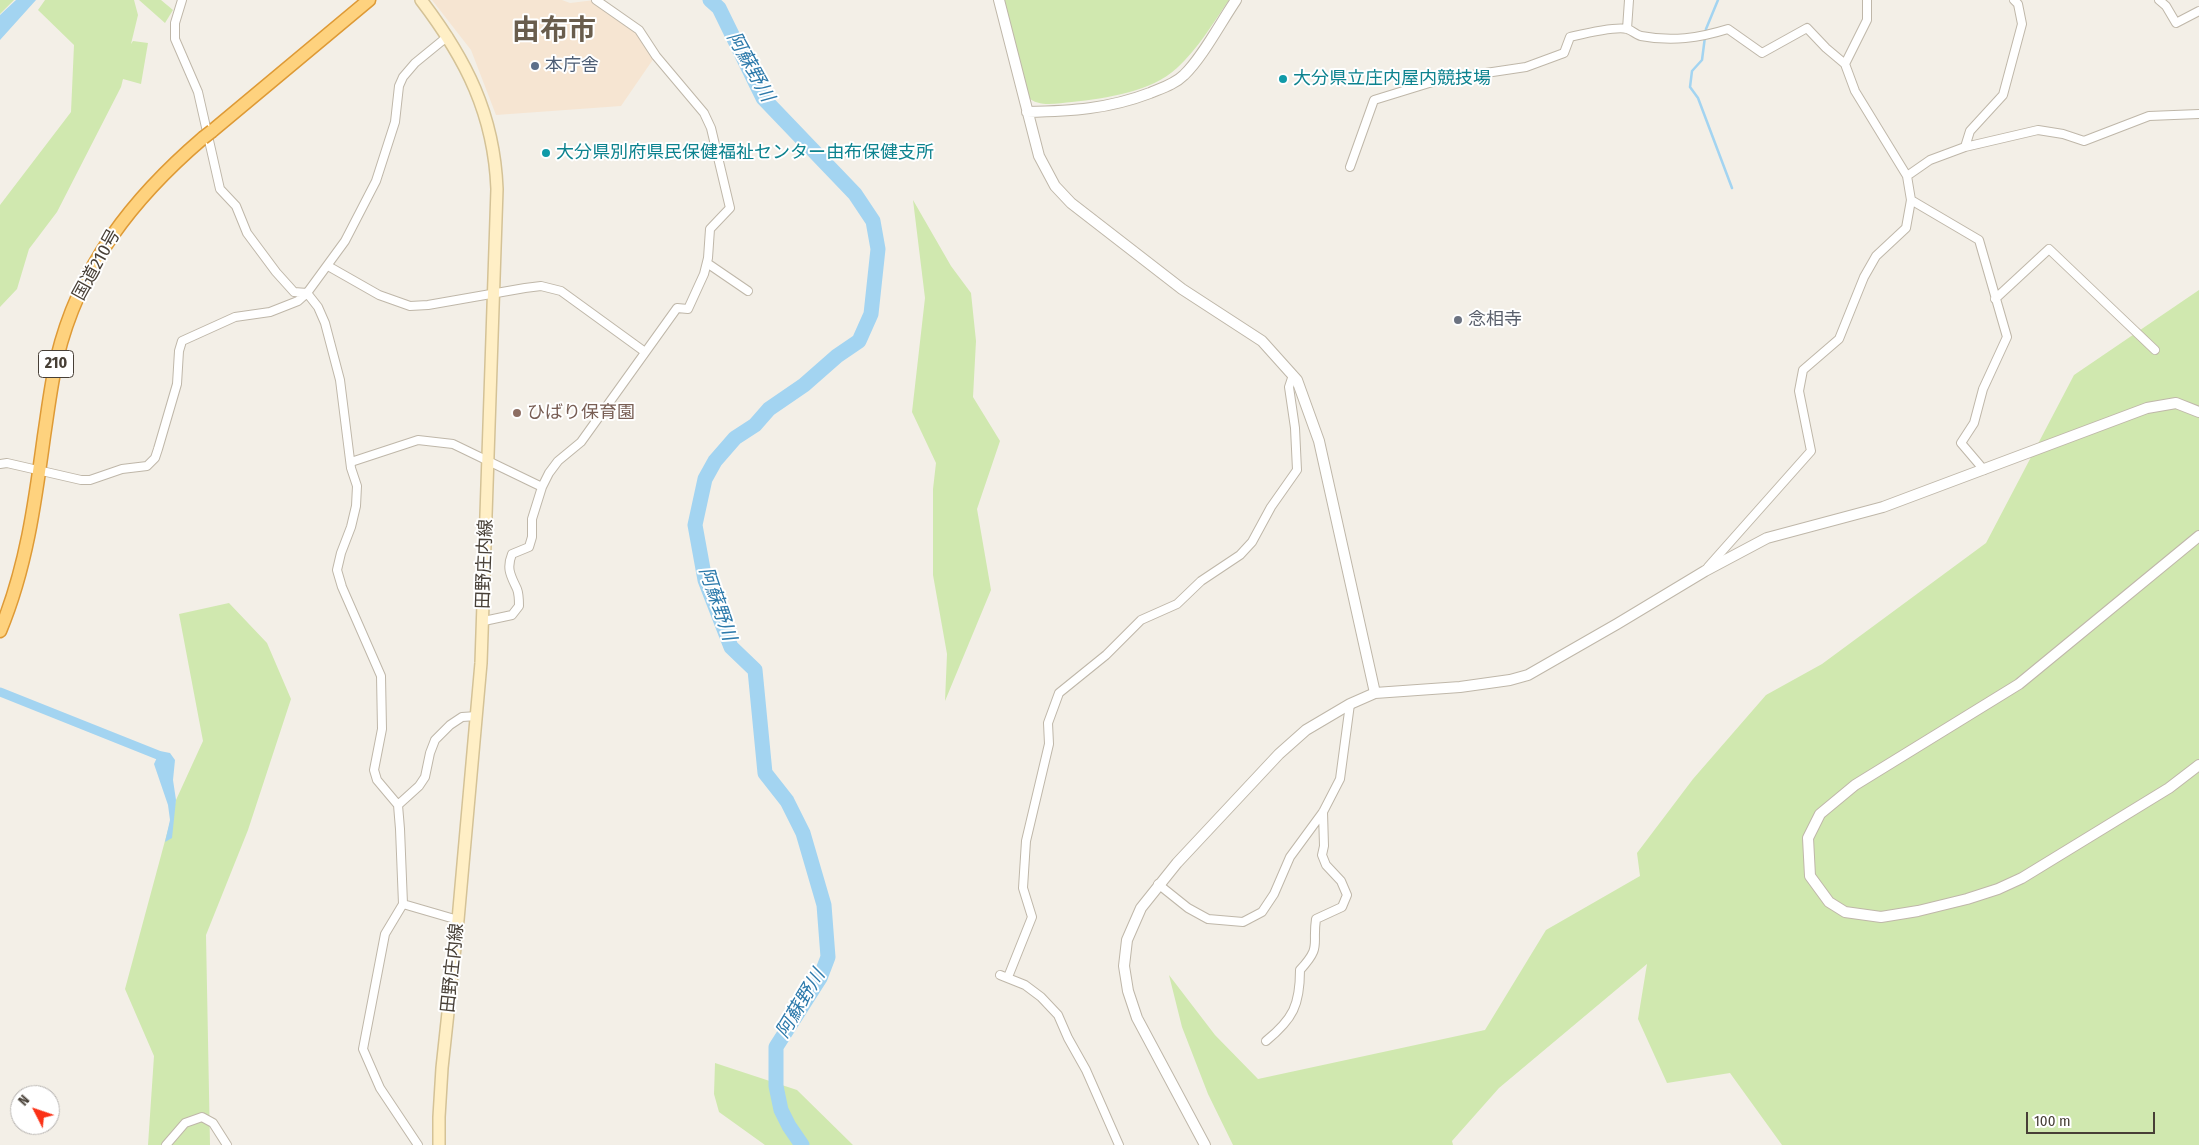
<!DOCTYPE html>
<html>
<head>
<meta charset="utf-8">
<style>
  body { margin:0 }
  #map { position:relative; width:2199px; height:1145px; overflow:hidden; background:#f3efe7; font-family:"Fira Sans Condensed",sans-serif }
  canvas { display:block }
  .north { position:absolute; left:10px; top:1085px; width:50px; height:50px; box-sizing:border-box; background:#fff; border:1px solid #b5b2af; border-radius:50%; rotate:311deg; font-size:14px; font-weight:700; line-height:20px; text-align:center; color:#473f36 }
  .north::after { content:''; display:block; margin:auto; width:18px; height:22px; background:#fb3116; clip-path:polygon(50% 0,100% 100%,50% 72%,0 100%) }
  .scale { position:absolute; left:2026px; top:1112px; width:129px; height:22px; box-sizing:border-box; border:2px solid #473f36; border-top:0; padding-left:6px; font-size:15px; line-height:18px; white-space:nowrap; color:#473f36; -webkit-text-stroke:4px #fff; paint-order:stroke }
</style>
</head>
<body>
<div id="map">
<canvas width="2199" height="1145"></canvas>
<div class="north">N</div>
<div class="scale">100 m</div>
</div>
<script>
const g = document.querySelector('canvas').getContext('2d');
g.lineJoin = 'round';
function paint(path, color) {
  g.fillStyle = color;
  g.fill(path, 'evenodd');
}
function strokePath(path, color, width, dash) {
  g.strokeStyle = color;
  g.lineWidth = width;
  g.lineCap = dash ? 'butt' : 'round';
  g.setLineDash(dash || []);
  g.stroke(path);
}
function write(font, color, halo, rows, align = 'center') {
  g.font = font + ' "Fira Sans Condensed","Noto Sans JP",sans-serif';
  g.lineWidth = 4;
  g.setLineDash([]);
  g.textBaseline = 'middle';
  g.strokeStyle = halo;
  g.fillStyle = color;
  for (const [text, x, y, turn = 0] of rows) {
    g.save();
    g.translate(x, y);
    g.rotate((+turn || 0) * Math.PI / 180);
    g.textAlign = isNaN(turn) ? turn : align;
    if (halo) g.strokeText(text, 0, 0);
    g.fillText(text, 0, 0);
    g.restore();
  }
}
paint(new Path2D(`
  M432,0H562L570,3L595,0L641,35L654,58L621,106L496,115L471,50Z`), '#f6e5d2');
paint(new Path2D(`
  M0,0H14L0,14Z
  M45,0H134L138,15L131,44L133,41L148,43L141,84L123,79L121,87L57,212L29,249L17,289L0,307V205L71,112L74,45L38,10Z
  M139,0H161L173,10L165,23Z
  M1004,0H1229C1213,23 1198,49 1177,68C1151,92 1107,98 1072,102C1058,103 1039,108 1028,97Z
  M913,200L951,266L971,293L976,341L973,397L1000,441L977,509L991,590L945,701L947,654L933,575V489L936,463L912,412L925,298Z
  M2199,290V1145H1782L1730,1073L1667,1083L1638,1019L1647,964L1499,1088L1452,1141L1453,1145H1233L1208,1094L1182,1027L1169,975L1215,1035L1258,1079L1485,1030L1546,930L1640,876L1637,853L1693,779L1766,695L1822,664L1986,543L2074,375Z
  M229,603L267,643L291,699L248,830L206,935L210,1145H148L154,1056L125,989L176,800L203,741L179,614Z
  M715,1063L797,1090L853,1145H765L719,1112L714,1094Z`), '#d0e8af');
paint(new Path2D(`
  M16,0H36L0,40V15Z
  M160,751L170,753L175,760L173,780L176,800L172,838L165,842L170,820L168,805L154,764Z`), '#a3d4f1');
strokePath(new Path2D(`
  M1718,0L1706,29L1702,60L1692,71L1690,87L1698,98L1732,188`), '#a3d4f1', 2.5);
strokePath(new Path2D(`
  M0,692L158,755`), '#a3d4f1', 9);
strokePath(new Path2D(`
  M710,0L719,8L763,98L855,194L873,221L878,249L871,314L859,341L837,356L804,385L769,409L755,425L735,438L715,461L705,479L695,525L705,580L731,647L755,670L765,773L787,801L803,833L824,905L828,957L820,978L776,1047V1086L781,1110L789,1126L802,1145`), '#a3d4f1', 15);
const minor = new Path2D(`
  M182,0L175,23V39L198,92L220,189L236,206L247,233L276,272L294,292L307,293L318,307L325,323L340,380L351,468L357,486L356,506L351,527L341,553L337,570L342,587L381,676L382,729L374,770L377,780L398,805L400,829L403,904L385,934L363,1049L380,1088L418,1145
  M2159,0L2166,6L2176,23L2199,11
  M1627,29L1629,0
  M1845,64L1867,20V0
  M1965,147L1970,131L2003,95L2022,24L2018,4L2014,0
  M1350,167L1374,100L1439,80L1526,67L1564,53L1570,37C1583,34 1615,26 1627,29C1632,30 1636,35 1641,36C1672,42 1699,38 1728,29L1762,53L1807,28L1826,48L1845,64L1855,91L1907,176L1911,200L1906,228L1876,256L1864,277L1839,339L1803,370L1799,391L1811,451L1708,567
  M1907,176L1930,160L1965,147L2038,130L2063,134L2084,141L2149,116L2199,114
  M1911,200L1979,240L2007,337L1983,389L1974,423L1961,443L1984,470
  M707,263L748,291
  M328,266L379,295L410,306L428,305L525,288L541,286L561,291L645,352
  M1995,299L2049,249L2155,350
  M351,462L418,440L453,444L542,487
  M0,464L7,463L81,480H90L122,469L147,466L155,458L158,449L177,384L179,351L182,341L235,317L270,312L298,301L307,293L345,241L376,181L395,122L399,86L403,77L415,63L448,36
  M484,621L512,615L519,606C519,600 519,594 517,589C511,576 506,569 512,554L529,547L532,537V519L542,487L549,473L558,461L581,442L677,308L688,309L704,274L708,258L710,229L730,208L711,128L704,113L656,56L639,30L596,0
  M398,805L419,786L425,777L430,753L435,740L450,725L462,717L477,716
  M1158,884L1188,908L1208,919L1243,922L1262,912L1274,894L1290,857L1323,812L1340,779L1350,704
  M403,904L458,920
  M1000,975L1025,985L1041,997L1058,1015L1068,1038L1086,1070L1119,1145
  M1008,977L1032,917L1023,888L1026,841L1049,744L1048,723L1059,693L1106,655L1141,620L1177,604L1201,581L1240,555L1252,542L1271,507L1297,470L1295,428L1289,387L1293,375
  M1266,1041C1293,1019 1300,1005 1300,970C1322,946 1312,946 1316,919L1342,907L1347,895L1341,881L1326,865L1322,855L1324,846L1323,812
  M166,1145L185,1123L202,1117L213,1123L227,1145`);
const tertiary = new Path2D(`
  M999,0L1039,156L1055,186L1071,203L1182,289L1262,341L1297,380L1319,441L1375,693
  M1027,112C1072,111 1108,109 1150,93C1162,88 1175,84 1184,75C1202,58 1221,22 1236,0
  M2199,536L2019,684L1855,785L1820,814L1808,838L1810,876L1829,902L1845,912L1881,917L1918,911L1967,899L1998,889L2022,878L2169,788L2199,765
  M1205,1145L1137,1018L1128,991L1124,966L1127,940L1141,908L1177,863L1279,754L1306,730L1350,704L1375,693L1460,687L1510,680L1528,675L1617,624L1705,571L1767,538L1883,507L2147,408L2176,403L2199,412`);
const secondary = new Path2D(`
  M421,0C466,59 494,114 497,189L481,663L458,920L442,1068L439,1117V1145`);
const trunk = new Path2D(`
  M212,131L369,0
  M0,631C26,569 35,503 44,436C48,410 51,384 57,358C79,266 133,198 203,138`);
strokePath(minor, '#bfb7a9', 10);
strokePath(tertiary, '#bfb7a9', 12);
strokePath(secondary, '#d4c296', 14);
strokePath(trunk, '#de9a36', 15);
strokePath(minor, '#fff', 8);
strokePath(tertiary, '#fff', 10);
strokePath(secondary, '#ffefc6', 11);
strokePath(trunk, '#fed27e', 12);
const trunkBridge = new Path2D(`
  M203,138L212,131`);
strokePath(trunkBridge, '#de9a36', 15, []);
strokePath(trunkBridge, '#fed27e', 12);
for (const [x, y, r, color] of [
  [535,66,5,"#5c6f8a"],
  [1283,79,5,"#0f9aa8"],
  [546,153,5,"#0f9aa8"],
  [1458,320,5,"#6b7280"],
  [517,413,5,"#8d6e63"]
]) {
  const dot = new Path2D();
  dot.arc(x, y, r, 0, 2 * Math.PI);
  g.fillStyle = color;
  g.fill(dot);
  strokePath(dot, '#fff', 2);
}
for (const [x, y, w] of [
  [56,364,35]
]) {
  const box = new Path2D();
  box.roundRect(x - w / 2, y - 13.5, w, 27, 4);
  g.fillStyle = '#fff';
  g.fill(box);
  strokePath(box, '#473f36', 1);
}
write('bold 16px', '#473f36', null, [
  ["210",56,364]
]);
write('18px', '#4e5e75', '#fff', [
  ["本庁舎",545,66]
], 'left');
write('18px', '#0d838f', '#fff', [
  ["大分県立庄内屋内競技場",1293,79],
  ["大分県別府県民保健福祉センター由布保健支所",556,153]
], 'left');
write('18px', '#473f36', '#fff', [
  ["国道210号",97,265,-61],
  ["田野庄内線",485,564,-88],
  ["田野庄内線",453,968,-84]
]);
write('18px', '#5b616d', '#fff', [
  ["念相寺",1468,320]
], 'left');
write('18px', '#785e54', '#fff', [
  ["ひばり保育園",527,413]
], 'left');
write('italic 19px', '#2d7aab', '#fff', [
  ["阿蘇野川",750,67,61],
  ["阿蘇野川",717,604,71],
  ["阿蘇野川",801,1004,-59]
]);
write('bold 28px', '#695d4d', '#fff', [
  ["由布市",554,31]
]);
</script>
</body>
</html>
